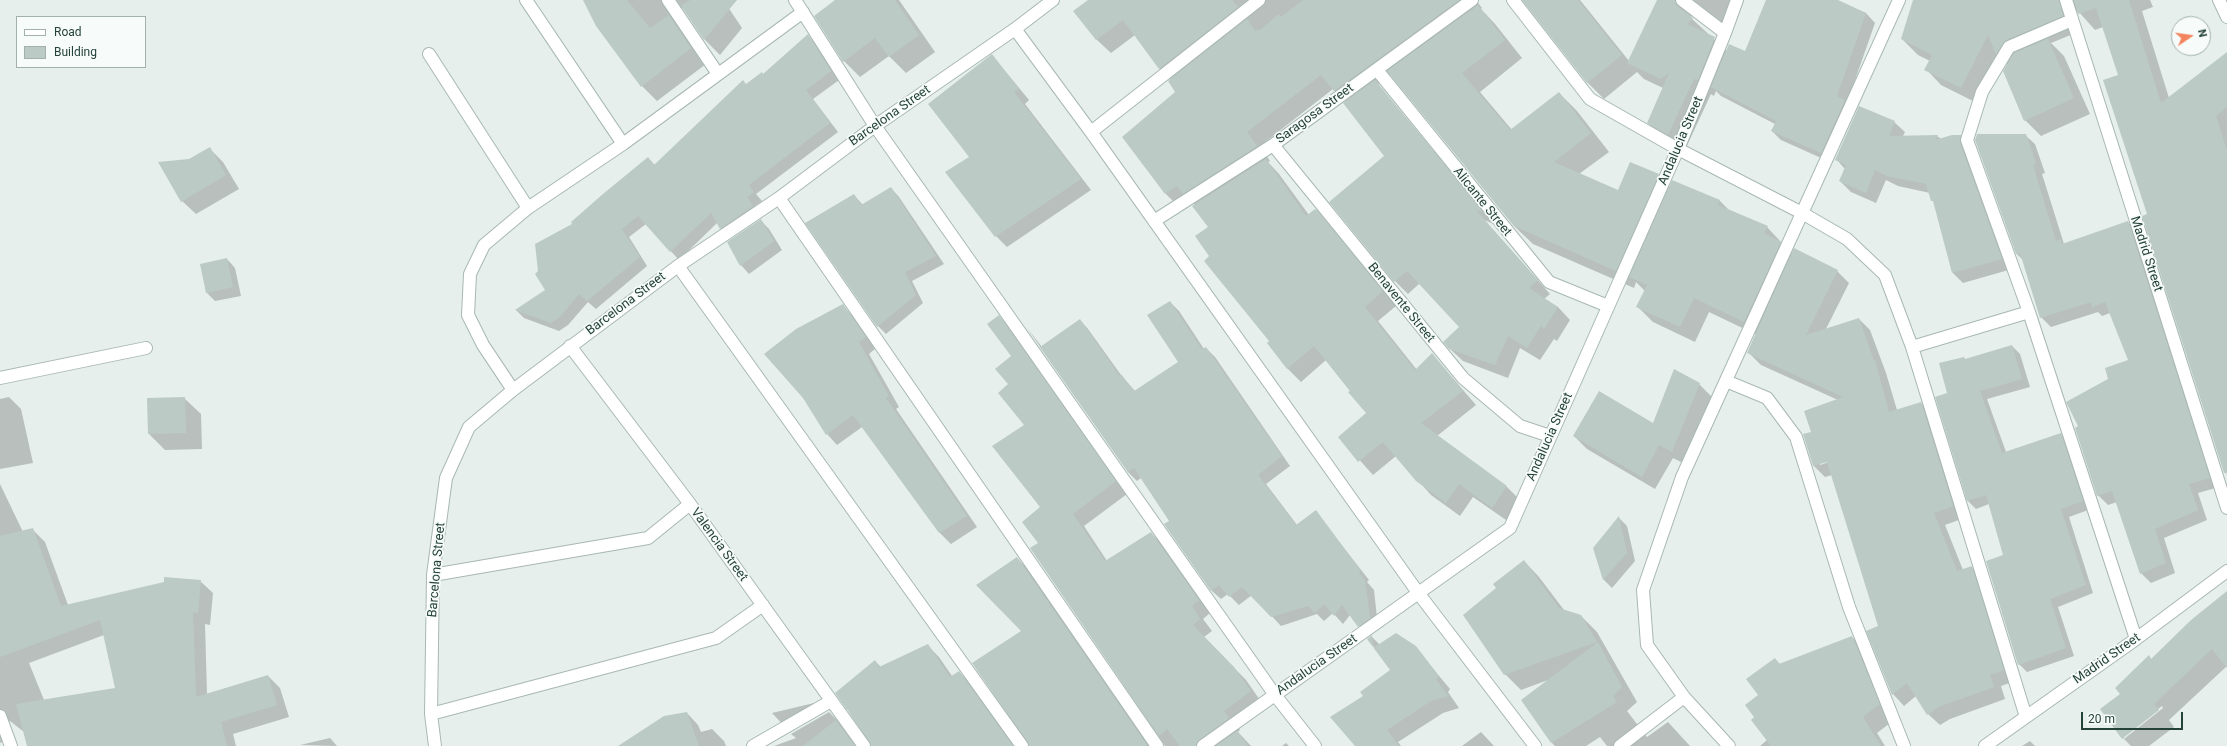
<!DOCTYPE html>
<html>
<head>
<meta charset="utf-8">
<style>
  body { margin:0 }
  #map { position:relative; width:2227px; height:746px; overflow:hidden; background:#e6efeb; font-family:Roboto,sans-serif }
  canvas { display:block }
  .legend { position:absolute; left:16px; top:16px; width:130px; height:52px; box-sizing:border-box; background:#f7fbf9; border:1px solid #a3b1ad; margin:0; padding:5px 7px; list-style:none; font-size:12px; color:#24423a }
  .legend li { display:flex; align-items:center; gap:8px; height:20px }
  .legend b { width:20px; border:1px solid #a3b1ad }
  .north { position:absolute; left:2171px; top:16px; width:40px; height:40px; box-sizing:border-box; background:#f7fbf9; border:1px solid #a3b1ad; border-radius:50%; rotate:77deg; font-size:11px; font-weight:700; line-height:16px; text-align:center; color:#24423a }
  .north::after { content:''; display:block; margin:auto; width:14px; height:18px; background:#f4845f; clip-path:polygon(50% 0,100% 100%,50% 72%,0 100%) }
  .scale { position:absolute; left:2081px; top:712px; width:102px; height:18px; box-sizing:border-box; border:2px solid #24423a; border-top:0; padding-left:5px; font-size:12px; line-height:14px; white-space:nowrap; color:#24423a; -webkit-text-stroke:3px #f7fbf9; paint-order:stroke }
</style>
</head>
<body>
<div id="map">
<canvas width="2227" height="746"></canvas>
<ul class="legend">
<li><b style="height:5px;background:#fff"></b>Road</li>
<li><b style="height:11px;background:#bbcac4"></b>Building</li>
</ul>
<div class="north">N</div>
<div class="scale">20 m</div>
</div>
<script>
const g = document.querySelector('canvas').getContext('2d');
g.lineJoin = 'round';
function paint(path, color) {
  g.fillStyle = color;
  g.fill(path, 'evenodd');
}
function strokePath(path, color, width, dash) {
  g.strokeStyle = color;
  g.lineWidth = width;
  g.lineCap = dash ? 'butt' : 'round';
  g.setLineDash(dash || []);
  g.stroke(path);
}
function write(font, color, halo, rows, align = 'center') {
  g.font = font + ' Roboto,sans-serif';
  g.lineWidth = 3.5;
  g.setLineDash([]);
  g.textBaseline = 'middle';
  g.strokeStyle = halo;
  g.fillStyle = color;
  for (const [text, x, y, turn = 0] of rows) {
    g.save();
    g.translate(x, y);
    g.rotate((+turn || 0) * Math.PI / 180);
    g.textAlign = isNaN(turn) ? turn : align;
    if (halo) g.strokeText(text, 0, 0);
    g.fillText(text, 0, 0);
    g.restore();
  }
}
paint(new Path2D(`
  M584,0H737L728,7L742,28L720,55L705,40L683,8L679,9L706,64L657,101L642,86Z
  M837,0H899L935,52L906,73L889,56L860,77L844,61L815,16Z
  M1089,0H1476L1482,8L1481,9L1495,24L1522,58L1480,92L1512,130L1559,93L1577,111L1609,152L1579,174L1618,191L1658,175L1670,187L1673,181L1720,201L1729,210L1767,227L1793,255L1837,271L1849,283L1826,329L1859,319L1870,330L1886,373L1897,410L1921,403L1932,414L1964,518L1945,525L1963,570L1971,567L1983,579L2015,681L2001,686L2005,699L1950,719L1940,725L1928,714L1916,696L1904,706L1893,694L1879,627L1832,475L1825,477L1814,466L1812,432L1838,400L1761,365L1749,353L1757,335L1709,312L1695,342L1653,322L1638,307L1645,291L1636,282L1634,288L1533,244L1514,226L1391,74L1378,84L1494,224L1484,220L1550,294L1544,299L1558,307L1570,320L1557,341L1554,339L1540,360L1520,348L1508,378L1463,361L1449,348L1460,327L1420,283L1408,294L1395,281L1385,156L1346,102L1333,89L1260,146L1270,161L1268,162L1279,174L1309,215L1315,210L1331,227L1396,306L1378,321L1417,370L1432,354L1476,405L1437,436L1507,487L1520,500L1506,520L1473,497L1460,516L1431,495L1396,456L1373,475L1339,437L1368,414L1326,360L1301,382L1288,369L1268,344L1271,342L1210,257L1209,227L1195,205L1190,200L1180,208L1166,194L1123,137L1177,93L1171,80L1160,69L1135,35L1111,53L1097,40L1075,11ZM1832,461L1820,465V463Z
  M1533,0H1580L1629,61L1658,0H1744L1721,23L1692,11L1691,18L1727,51L1745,53L1767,0H1835L1866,13L1875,23L1847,103L1830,162L1781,140L1772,131L1775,124L1721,96L1716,91L1714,96L1711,94L1685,150L1665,139L1648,123L1663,88L1644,79L1637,72L1604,99L1588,83L1527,5Z
  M1915,0H2150L2153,7L2142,11L2169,98L2227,53V475L2148,215L2119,76L2103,27L2095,30L2078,11L2074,15L2078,32L2051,43L2064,56L2090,114L2041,136L2025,120L2008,65L2000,57L1977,103L1941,85L1926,69L1930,61L1918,55L1902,39Z
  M808,36L816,44L839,80L813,99L838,132L756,194L762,201L755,206L760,215L728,237L717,223L679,260L646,224L629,237L647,266L596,309L588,302L568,325L559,331L524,318L516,310L546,290L574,224L648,158L655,165L747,85L763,75Z
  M992,55L1029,100L1025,104L1091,190L1007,247L996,236L970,157Z
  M1894,122L1905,132L1903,136H1937L1941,139L1960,136L1971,146L2012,269L1963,283L1953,273L1935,204L1930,193L1898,186L1886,180L1876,203L1851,192L1840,181L1845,169L1836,159Z
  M2025,135L2035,144L2045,173L2042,174L2064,244L2128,222L2137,231L2219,487L2198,493L2207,520L2164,538L2175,573L2151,583L2141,573L2117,502L2108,505L2098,495L2079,427L2109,379L2129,361L2110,313L2102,316L2098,312L2051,327L2041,317L2023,260L2017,254L1976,140Z
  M209,148L223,162L239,189L196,214L182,201L189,160Z
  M891,188L899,197L944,264L912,281L923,303L886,334L878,326L854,195L863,205Z
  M761,221L769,229L782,250L749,274L741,265Z
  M227,259L235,268L241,296L215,301L207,293Z
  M1170,302L1179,311L1204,349L1206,348L1215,357L1290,466L1266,484L1297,525L1315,511L1369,580L1367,582L1374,590L1378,627L1367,635L1350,615L1343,624L1333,613L1324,621L1317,614L1281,626L1252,595L1239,605L1228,594L1221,599L1212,591L1165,524L1170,521L1141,478L1137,481L1128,472L1027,328L1042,347L1080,320L1088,329L1121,375L1135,391L1180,363Z
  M843,306L854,317L876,348L869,354L899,407L896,409L977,527L951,544L940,533L862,427L837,445L827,434Z
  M999,316L1010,328L1127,494L1084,526L1107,561L1151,533L1163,545L1210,613L1203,619L1212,631L1204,637L1246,680L1262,703L1235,723L1240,730L1238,732L1251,746H1165L1031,548L1039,543L1041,507L1026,426L1010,384L1012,357Z
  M2012,346L2020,354L2030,387L1987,399L2006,452L2060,434L2069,442L2091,509L2069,517L2093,593L2058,607L2074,656L2027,672L2019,664L2004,556L1989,504L1976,509L1968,501L1937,398L1948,394L1964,358L1966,360Z
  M1699,384L1712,397L1685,464L1673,458L1655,489L1587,449L1574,436L1654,424Z
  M9,397L21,409L33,463L0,469V399Z
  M184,398L201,414L202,449L165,450L149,434Z
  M0,484L23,532L32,529L45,542L68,605L200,581L213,593L210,625L205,624L207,694L268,676L280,688L289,717L233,734L236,746H28L24,732L10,721L4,728L8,739L0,743ZM104,635L117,689L44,700L29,663Z
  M1619,518L1627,526L1635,561L1612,588L1604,580L1594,548Z
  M1017,558L1029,570L1151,746H1030Z
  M1524,561L1539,577L1564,610L1581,616L1597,632L1637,702L1627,711L1647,737L1668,722L1690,746H1607L1600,737L1586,746H1555L1552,743L1523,700L1548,680L1521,690L1505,674L1497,589Z
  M2227,592V666L2169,720L2174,727L2149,746H2131L2123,738L2121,694L2149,657L2152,660ZM2162,706L2163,708L2124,739V736Z
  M1372,637L1380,645L1415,647L1450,689L1448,692L1459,708L1443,713L1398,742L1401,746H1355L1364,697L1391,670L1368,639Z
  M1852,637L1867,652L1894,720L1877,733L1885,746H1760L1767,740L1755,718L1760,695L1775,659L1780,664Z
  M927,645L939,657L952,676L959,672L971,684L1015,746H872L871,741L836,693L875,661L881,667Z
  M814,703L822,710L788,730L772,713Z
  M829,712L841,724L857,746H774L796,738L791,734Z
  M687,713L698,725L701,732L712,729L724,741L726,746H636Z
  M1481,732L1494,746H1462Z
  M330,738L337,746L300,745Z
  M2030,741L2035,746H2022Z
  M1286,743L1289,746H1282Z`), '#0003');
paint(new Path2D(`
  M583,0H627L650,28L669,15L691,48L641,87L596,26Z
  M690,0H737L704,40L681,6Z
  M835,0H895L919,35L889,57L875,38L843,62L814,16Z
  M1088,0H1232L1238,7L1159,69L1123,20L1096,40L1073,11Z
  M1303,0H1459L1334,91L1321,75L1247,132L1257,146L1183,194L1177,186L1165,194L1122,137L1175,92L1168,81L1247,19L1255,31L1259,29L1260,30L1279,14L1281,17Z
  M1522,0H1578L1622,55L1587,83Z
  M1657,0H1675L1677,6L1693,18L1687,24L1715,37L1698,80L1694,79L1668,135L1647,123L1669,73L1661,79L1627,63Z
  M1766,0H1838L1866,13L1837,96L1845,100L1821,153L1771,131L1776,121L1711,87L1729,44L1745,51Z
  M1913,0H2059L2063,16L2006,40L1996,54L1988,35L1961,88L1924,70L1932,55L1901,39Z
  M2074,0H2129L2161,103L2227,52V107L2216,116L2227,151V473H2224L2142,216L2147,214L2103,80L2118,75L2096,8L2078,14Z
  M1478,5L1505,40L1462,73L1510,130L1559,92L1591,133L1554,162L1618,190L1630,162L1659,174L1616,271L1514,226L1387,71Z
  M808,34L831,71L806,90L830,123L749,185L754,192L747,197L753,206L720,229L711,213L670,252L638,216L622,229L640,257L587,301L579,294L560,317L551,323L515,310L545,290L535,274L538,271L535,244L572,224L571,222L603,194L648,157L654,165L743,80L746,84L762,72L763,74Z
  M2048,39L2074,98L2024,121L2003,71L2014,53Z
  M992,54L1019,89L1014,92L1081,179L995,237L945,172L969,157L928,104Z
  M1375,80L1484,213L1475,209L1538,280L1529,288L1558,307L1544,329L1541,326L1527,348L1508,336L1495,365L1449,349L1443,342L1459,327L1407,271L1394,282L1329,202L1384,156L1343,103Z
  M1859,106L1895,121L1889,136L1938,135L1935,140L1952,135H1961L1960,143L2002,259L1952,273L1933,201H1931L1926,184L1887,176L1875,170L1866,193L1839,181L1846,165L1835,160Z
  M1977,134H2026L2036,164L2033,165L2056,241L2061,239L2062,244L2128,221L2210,478L2189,484L2198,510L2155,529L2166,563L2140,574L2112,491L2097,496L2075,428L2078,426L2066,402L2108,379L2105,368L2128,360L2105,302L2092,307L2091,302L2040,318L2020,253L2016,254L1975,140Z
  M210,147L226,175L181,202L158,162L189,159Z
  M1266,159L1306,216L1315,209L1318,211L1383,291L1365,307L1415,370L1432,353L1463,391L1421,423L1507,486L1492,508L1459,484L1446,503L1416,481L1383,442L1358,462L1338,437L1366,413L1348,392L1350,391L1314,346L1287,369L1267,343L1269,341L1204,261L1209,256L1195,236L1208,227L1192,206Z
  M1672,180L1720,200L1718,205L1768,226L1764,233L1781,242L1744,322L1694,298L1680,327L1636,307L1647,285L1629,277Z
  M891,187L936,256L905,272L916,295L877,327L805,223L854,194L861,205Z
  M761,219L774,241L740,266L727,242Z
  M1794,248L1838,270L1806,335L1859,318L1874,361L1875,360L1889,412L1921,402L1953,506L1934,513L1957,571L1972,566L2004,670L1990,675L1994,687L1938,707L1927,715L1907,683L1892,695L1866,631L1878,626L1827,462L1813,466L1803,434L1811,432L1804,411L1843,397L1747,353Z
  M227,258L233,287L206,293L200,264Z
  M1170,301L1202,349L1206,347L1282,456L1258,475L1296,525L1316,510L1361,571L1359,573L1365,580L1370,618L1358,627L1342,605L1334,616L1324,604L1315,613L1308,606L1271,617L1242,587L1229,597L1219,585L1211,591L1164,524L1169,521L1134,468L1128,472L1020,319L1040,347L1080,319L1119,375L1121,374L1134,391L1178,362L1147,315Z
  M843,304L866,337L859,342L889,396L886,398L967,516L939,533L853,415L826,435L803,398L764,354L796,329Z
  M999,315L1116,481L1073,514L1105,561L1151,532L1199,600L1192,606L1200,619L1193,625L1234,667L1251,691L1224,711L1229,718L1199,740L1196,746H1180L1167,729L1159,736L1030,548L1038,543L1022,522L1040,507L992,446L1024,425L998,393L1008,384L995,369L1011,356L987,324Z
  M2012,345L2022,379L1980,391L2002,453L2061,433L2083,501L2061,509L2086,585L2050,599L2066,648L2018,665L1986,561L2003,555L1986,495L1967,501L1935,397L1947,393L1939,363L1964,357L1965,359Z
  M1674,369L1700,383L1672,452L1659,445L1642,477L1573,436L1599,391L1653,423Z
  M185,397L186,433L148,434L147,398Z
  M1619,516L1627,553L1603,580L1593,548Z
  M33,528L61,606L164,582V577L201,580L198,613L193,612L196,697L268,675L277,705L221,722L227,746H27L16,704L115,688L100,620L0,657V536Z
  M1017,557L1147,745L1146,746H1029L972,663L1021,631L976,585Z
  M1524,560L1559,608L1581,615L1597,642L1504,675L1463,615L1496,588L1493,584Z
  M2227,591V668L2212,649L2154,704L2159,710L2122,739L2100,709L2120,694L2115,688L2149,655L2151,659L2191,620Z
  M1396,633L1416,646L1439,676L1436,679L1448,696L1431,701L1387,730L1399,746H1355L1330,717L1363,696L1360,692L1390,670L1367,639L1372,635L1373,648Z
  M1852,636L1880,704L1863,717L1881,746H1771L1751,720L1754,717L1745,705L1758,695L1746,679L1775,658L1779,664Z
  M1598,642L1622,687L1613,696L1617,702L1551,743L1521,700Z
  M928,644L950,677L959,671L1013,746H871L848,711L849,710H847L835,693L875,660L879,667Z
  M687,712L699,746H618L664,716Z
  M836,720L855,746H803Z
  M1237,731L1248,746H1216Z`), '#bbcac4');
const minor = new Path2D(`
  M526,0L623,144
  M668,0L718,74
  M795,0L875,126L1275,695L1315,746
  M1513,0L1590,99L1678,149L1802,213L1847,239L1885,275L1912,347L2026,717
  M1682,0L1725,33
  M2066,0L2227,508
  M2219,0L2227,17
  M2072,20L2009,47L1982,92L1967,140L2029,312L2136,639
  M1015,29L1091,132L1419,594L1535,746
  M429,54L528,208
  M1377,70L1549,282L1608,306
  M1091,132L1259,0
  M1273,145L1463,378L1520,426L1550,436
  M779,198L1157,746
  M1154,221L1273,145L1472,0
  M678,266L1022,746
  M570,346L690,504L864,746
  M1912,347L2029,312
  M0,378L146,348
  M1726,381L1767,398L1796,437L1849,607L1904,746
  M513,390L483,345L468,315L470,274L484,245L528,208L623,144L803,12
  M433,575L648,538L690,504
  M431,714L716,638L763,605
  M0,716L11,746
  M435,746L431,714L433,575L446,478L469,427L513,390L678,266L779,198L875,126L1015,29L1053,0
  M753,746L831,701
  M1203,746L1510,528L1678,149L1725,33L1737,0
  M1620,746L1684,697
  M1729,746L1684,697L1647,645L1643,590L1682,477L1899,0
  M1985,746L2136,639L2227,571`);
strokePath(minor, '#a8b8b2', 14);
strokePath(minor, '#fff', 12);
write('13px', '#24423a', '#f7fbf9', [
  ["Saragosa Street",1315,114,-36],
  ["Barcelona Street",890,116,-35],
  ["Andalucia Street",1681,141,-67],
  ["Alicante Street",1482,202,51],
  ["Madrid Street",2146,254,72],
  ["Benavente Street",1401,303,51],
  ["Barcelona Street",626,304,-37],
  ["Andalucia Street",1550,437,-66],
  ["Valencia Street",719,545,54],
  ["Barcelona Street",437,570,-85],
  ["Madrid Street",2107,659,-35],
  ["Andalucia Street",1317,665,-35]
]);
</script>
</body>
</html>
